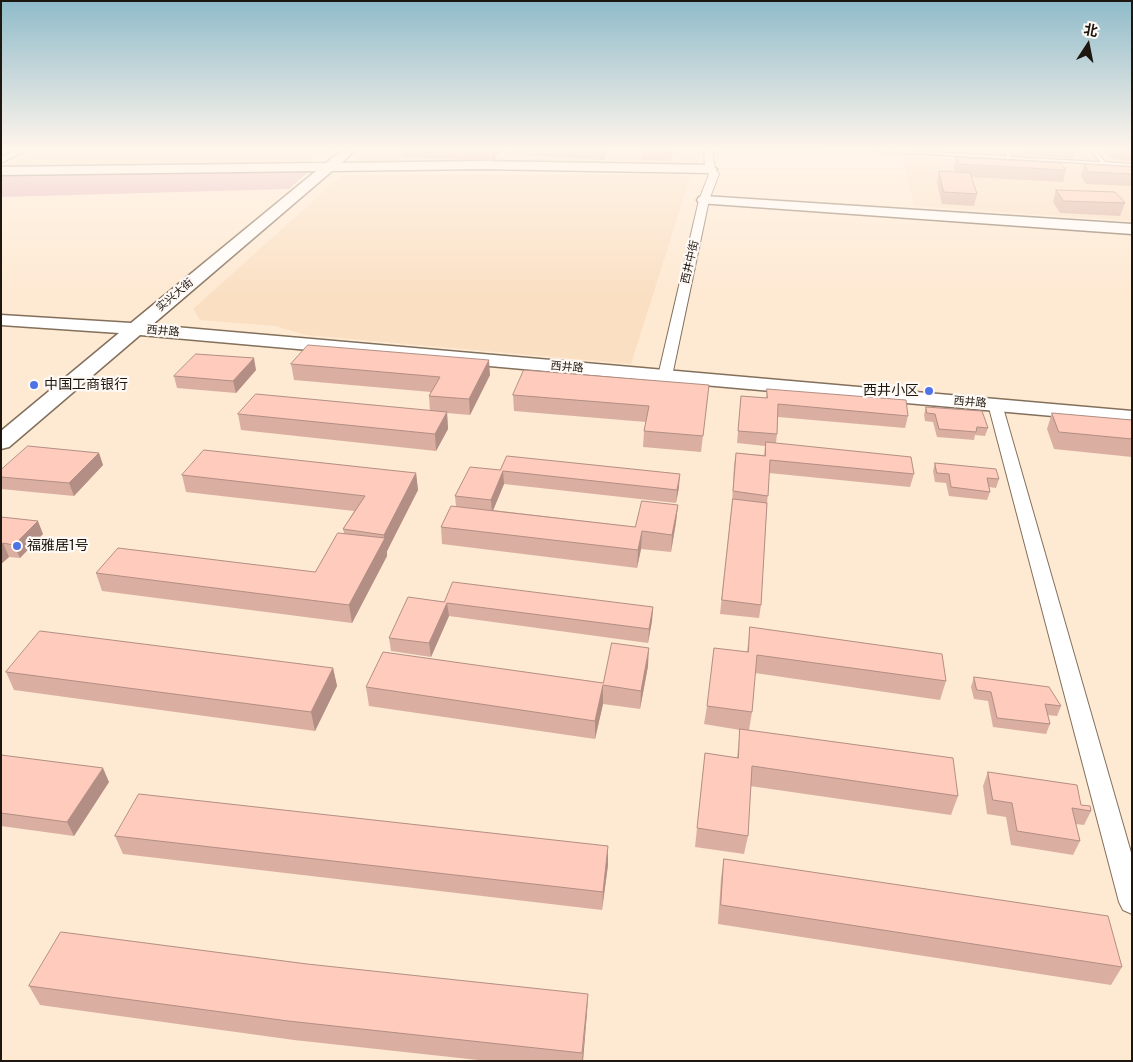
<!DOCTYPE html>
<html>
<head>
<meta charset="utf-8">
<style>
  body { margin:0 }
  #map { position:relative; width:1133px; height:1062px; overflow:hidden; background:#fee9d2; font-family:"Public Sans","Noto Sans SC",sans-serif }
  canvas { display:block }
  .frame { position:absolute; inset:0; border:2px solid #1e170f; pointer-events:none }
  .north { position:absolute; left:1063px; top:20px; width:50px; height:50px; -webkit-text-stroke:4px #fef9f5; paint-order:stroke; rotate:11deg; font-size:14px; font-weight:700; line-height:20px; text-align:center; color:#1e170f }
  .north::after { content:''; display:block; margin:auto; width:18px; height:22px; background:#1e170f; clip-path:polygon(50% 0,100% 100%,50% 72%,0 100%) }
</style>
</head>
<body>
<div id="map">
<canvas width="1133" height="1062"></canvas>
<div class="frame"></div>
<div class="north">北</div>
</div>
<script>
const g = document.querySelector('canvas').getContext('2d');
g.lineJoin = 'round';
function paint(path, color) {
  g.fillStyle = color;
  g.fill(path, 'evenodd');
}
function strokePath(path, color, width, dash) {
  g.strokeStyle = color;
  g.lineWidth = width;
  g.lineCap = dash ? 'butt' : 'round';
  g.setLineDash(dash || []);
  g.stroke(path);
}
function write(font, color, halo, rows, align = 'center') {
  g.font = font + ' "Public Sans","Noto Sans SC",sans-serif';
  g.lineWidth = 4.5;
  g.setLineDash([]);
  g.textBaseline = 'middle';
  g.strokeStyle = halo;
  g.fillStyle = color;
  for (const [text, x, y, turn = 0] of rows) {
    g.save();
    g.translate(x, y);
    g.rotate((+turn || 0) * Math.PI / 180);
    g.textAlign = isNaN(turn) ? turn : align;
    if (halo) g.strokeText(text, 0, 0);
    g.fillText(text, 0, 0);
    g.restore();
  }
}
paint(new Path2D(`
  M37,150H327L310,163L1,167Z
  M364,150H697L701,165L346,166Z
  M822,150H1132V167Z
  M902,156L1132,169V221L914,206Z
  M680,174L690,178L631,364L306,335L275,326L200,320L193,309L342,175Z`), '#fadfc2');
paint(new Path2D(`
  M308,172L289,189L1,197V175Z`), '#e7b6c0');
const lane = new Path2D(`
  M871,150H891L1007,156L1004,150H1008L1012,157L1100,162L1091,150H1095L1105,162L1132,164V166L873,151Z`);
const street = new Path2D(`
  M16,150H27L1,163V157Z
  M704,150H712L715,169L719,174L709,200L672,376L665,380L658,376L699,200L709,174L705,169Z
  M995,400L1002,404L1132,856V914L1123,910L1119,902L988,404Z`);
const secondary = new Path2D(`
  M342,150H355L342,163L482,161L710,165L717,169L710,173L482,169L332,171L152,325L1132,411V423L140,335L9,447L1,449V431L119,333L1,325V315L131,323L316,171L1,175V167L326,163Z
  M704,196L1132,224V234L699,203L697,200L699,197Z`);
strokePath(lane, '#83705c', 2);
strokePath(street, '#83705c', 2);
strokePath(secondary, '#83705c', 3);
paint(lane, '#fff');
paint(street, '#fff');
paint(secondary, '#fff');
paint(new Path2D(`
  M401,150H500L493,161L402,157Z
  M510,150H608L603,160L510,154Z
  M674,150L670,161L642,160V151Z
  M927,150H956V151Z
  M1023,150H1073L1075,152L1073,158L1026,155Z
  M1104,150H1132V161L1112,159Z
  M956,157L1066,170L1063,182L971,177L977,194L974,206L942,204L937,183L939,171L955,172L953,169Z
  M1084,164L1132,167V186L1086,184L1081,176Z
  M1056,190L1125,203L1120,216L1060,213L1053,202Z
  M291,364L490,375L470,415L447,413L448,429L436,451L241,430L238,414L430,411L429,396L431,392L294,380Z
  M256,370L236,393L177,388L174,376Z
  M709,385L701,452L643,447L644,431L646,422L514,411L513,395Z
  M767,389L908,416L905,428L778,417L777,434L776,443L914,474L910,487L769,473L761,605L759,618L720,614L732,504L734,465L736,453L764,455L765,446L737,443L741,396L766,398Z
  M926,407L988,428L985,436L975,435L974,440L937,437L933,422L925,421L924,415Z
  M1052,413L1132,420V457L1054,449L1047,429Z
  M99,453L103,465L74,496L1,489V470Z
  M935,463L999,479L996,488L989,487L990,492L987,500L949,496L946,483L935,482L933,471Z
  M500,470L679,487L676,503L504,484L493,510L635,527L678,505L676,522L671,552L641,549L637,568L442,544L441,527L456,506L455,496Z
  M416,473L418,490L387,551V556L352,623L102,591L96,573L315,572L344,533L343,529L354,511L186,492L182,475Z
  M1,517L43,534L20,558L9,557L1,564Z
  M444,602L653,607L652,621L648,643L449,616L431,657L391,651L389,638Z
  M750,627L946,681L940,700L755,673L752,712L749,730L958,796L951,815L750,786L748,836L744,854L695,847L705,753L737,758L740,730L704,724L707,706L747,652Z
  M648,666L640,709L603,704L595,739L369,706L366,687L603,683Z
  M333,668L337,686L315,731L14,690L6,672Z
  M974,677L1061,706L1057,716L1047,715L1050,724L1046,734L993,727L988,701L974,699L971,687Z
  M1,755L109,782L74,836L1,826Z
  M988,772L1081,805L1091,811L1084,825L1076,824L1080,841L1073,855L1011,845L1006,817L987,814L983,786Z
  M115,836L608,865L602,910L123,854Z
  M724,859L1122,967L1111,985L718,924L721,878Z
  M29,986L588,994L587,1012L583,1061H487L294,1040L40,1005Z`), '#daafa2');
paint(new Path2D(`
  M492,150H500L493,161Z
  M604,150H608L603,160V151Z
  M671,150H674L670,161V153Z
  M254,358L256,370L236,393L233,381Z
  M489,360L490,375L470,415L469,399Z
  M447,412L448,429L436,451L435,434Z
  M99,453L103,465L74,496L69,483Z
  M503,471L504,484L492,513L491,500Z
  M416,473L418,490L387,551V556L352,623L349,605L384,539V535Z
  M680,474L679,487L676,503L677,490Z
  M678,505L676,522L671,552L672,535Z
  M38,521L43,534L20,558L14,545Z
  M642,531L641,549L637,568L638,550Z
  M3,543L9,557L1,564V545Z
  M447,603L449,616L431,657L429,643Z
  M653,607L652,621L648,643L649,629Z
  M649,648L648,666L640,709L641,691Z
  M333,668L337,686L315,731L311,712Z
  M603,685V704L595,739V721Z
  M103,768L109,782L74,836L67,822Z
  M608,846V865L602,910L603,892Z
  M588,994L587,1012L583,1061H582Z`), '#b28e84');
const building = new Path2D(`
  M581,150H604L603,151Z
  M642,150H671L670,153L642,151Z
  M1036,150H1073L1075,152Z
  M956,157L1061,163L1066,170L959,164Z
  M1084,164L1132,167V174L1089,172Z
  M939,171L970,173L977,194L944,192Z
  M1056,190L1115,192L1125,203L1064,201Z
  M308,345L489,360L469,399L429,396L440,377L291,364Z
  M196,354L254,358L233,381L174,376Z
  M524,370L709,385L703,436L644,431L649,406L513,395Z
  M767,389L906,400L908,416L778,404L777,434L738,431L741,396L767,398Z
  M256,394L447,412L435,434L238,414Z
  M926,407L982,411L988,428L977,427L976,432L939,429L935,414L927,413Z
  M1052,413L1132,420V439L1059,432Z
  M766,442L911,457L914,474L770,460L768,496L733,491L736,453L765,456Z
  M28,446L99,453L69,483L1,477V470Z
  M204,450L416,473L384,535L343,529L365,496L182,475Z
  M507,456L680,474L677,490L503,471L491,500L455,496L470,467L500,470Z
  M935,463L996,469L999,479L987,478L990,492L951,487L949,474L937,473Z
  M733,499L767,503L761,605L722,600Z
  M642,501L678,505L672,535L642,531L638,550L441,527L451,506L635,527Z
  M1,517L38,521L14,545L3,543L1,545Z
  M338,533L385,538L349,605L96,573L118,548L315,572Z
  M453,582L653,607L649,629L447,603L429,643L389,638L408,597L444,602Z
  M750,627L942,654L946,681L757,655L752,712L707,706L714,648L748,652Z
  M40,631L333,668L311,712L6,672Z
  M612,643L649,648L641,691L603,685L595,721L366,687L383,652L603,683Z
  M974,677L1049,687L1061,706L1045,704L1050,724L997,718L991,692L977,690Z
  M740,729L953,758L958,796L752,766L748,836L697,828L705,753L738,758Z
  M1,755L103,768L67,822L1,813Z
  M988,772L1077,785L1081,805L1090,806L1091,811L1072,808L1080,841L1017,831L1012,803L993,800Z
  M139,794L608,846L603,892L115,836Z
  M724,859L1108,916L1122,967L721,905Z
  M61,932L307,964L588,994L582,1053L288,1021L29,986Z`);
paint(building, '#fecbbc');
strokePath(building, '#b28e84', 1);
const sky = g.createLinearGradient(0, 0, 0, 298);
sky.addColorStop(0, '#8fbbca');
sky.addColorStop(0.5, '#fff5eb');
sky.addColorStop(1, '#fff5eb00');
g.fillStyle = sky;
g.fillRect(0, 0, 1133, 298);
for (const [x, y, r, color] of [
  [34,385,5,"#4e73e6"],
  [929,391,5,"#4e73e6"],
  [17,546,5,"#4e73e6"]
]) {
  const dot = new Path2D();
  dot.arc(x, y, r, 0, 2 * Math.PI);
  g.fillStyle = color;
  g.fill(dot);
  strokePath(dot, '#fef9f5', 2);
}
write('11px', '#1e170f', '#fef9f5', [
  ["西井中街",690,262,-77],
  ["实兴大街",175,295,-40],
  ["西井路",163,331,5],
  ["西井路",567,367,5],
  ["西井路",970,402,5]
]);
write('14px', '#1e170f', '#fef9f5', [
  ["中国工商银行",44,385],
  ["西井小区",919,391,"right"],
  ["福雅居1号",27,546]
], 'left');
</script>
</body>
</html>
